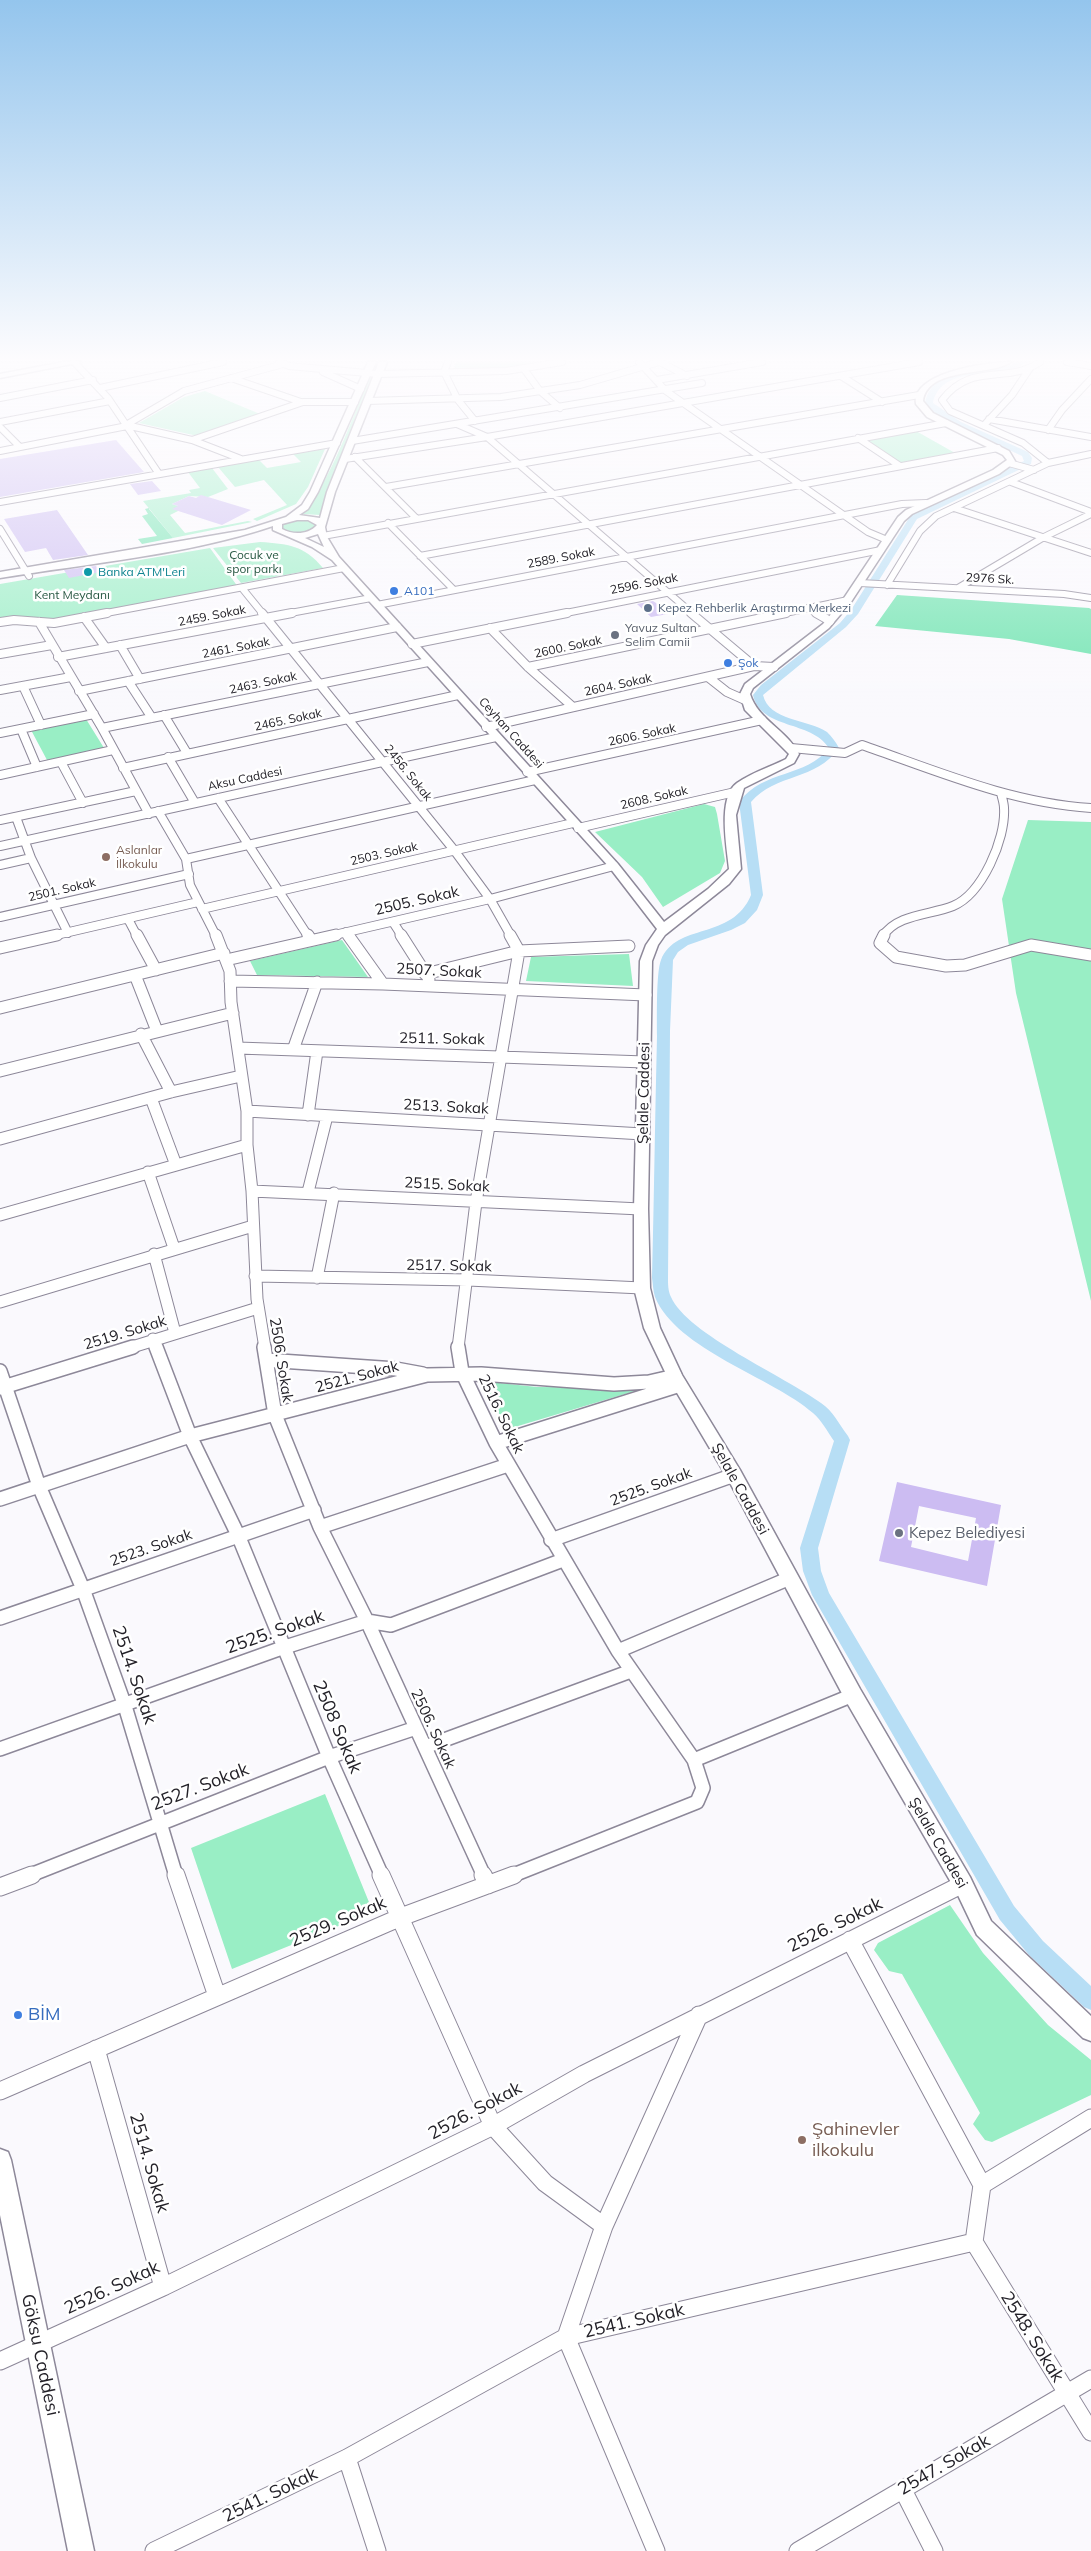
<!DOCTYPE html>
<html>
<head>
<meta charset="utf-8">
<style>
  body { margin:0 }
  canvas { display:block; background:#faf9fd }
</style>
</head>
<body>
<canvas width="1091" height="2551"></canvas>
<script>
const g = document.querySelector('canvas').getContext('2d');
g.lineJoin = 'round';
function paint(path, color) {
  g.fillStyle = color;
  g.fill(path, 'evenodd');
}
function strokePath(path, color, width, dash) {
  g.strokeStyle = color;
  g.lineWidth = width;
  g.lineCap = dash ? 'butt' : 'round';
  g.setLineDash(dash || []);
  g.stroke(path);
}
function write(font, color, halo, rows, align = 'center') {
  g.font = font + ' Mulish,sans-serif';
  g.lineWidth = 5;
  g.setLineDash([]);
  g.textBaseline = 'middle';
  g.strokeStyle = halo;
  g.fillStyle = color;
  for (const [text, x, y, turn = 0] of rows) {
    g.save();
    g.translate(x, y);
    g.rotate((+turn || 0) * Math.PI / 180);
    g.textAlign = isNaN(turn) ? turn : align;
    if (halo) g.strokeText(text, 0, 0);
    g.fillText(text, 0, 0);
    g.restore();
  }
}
paint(new Path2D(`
  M456,362H531L534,364L505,369H457L454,367Z
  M369,378H373L326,495L320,515L302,514C329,485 353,416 369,378Z
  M205,391L260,414L203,435H193L139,423L184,397Z
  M916,431L955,453L901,463L864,439Z
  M325,449L308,487L296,504L257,521L253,519L287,505L264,480L235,487L218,467L259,460L267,468L301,462L293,454Z
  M212,468L228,489L208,497L189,496L172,504L178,506V511L170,515L185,533L248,521L252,522L173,538L143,501L191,493L189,490L200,488L188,472Z
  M294,520L310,521L317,526C307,535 294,534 283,530V525Z
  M260,542C288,544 304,545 323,568L241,583L213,548Z
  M210,548L238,587L53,621L0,620V584Z
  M86,719L104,748L47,760L31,730Z
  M704,804L715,807L717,814L725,861L720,873L663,907L642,877L595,832Z
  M1028,820L1091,822V1301L1016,993L1002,899Z
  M342,940L368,977L257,975L250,961Z
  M629,954L633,986L526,981L531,957Z
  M480,1381L537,1387L645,1388L508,1429Z
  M325,1794L373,1912L232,1969L191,1848Z
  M950,1905L983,1953L1048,2025L1091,2060V2095L992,2142L985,2140L973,2124L980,2113L902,1974L889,1971L874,1950L878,1943Z`), '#99eec5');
paint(new Path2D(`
  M149,508V509L173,538L142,544L138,539L157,536L142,516L148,514L145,509Z
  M897,595L1089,608L1091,609V654L1009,639L875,626Z`), '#71e4b1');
paint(new Path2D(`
  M1017,362H1027C1001,382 942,362 933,403L961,422L1028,452L1032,458L1031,464L917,519L858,614L846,627L763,695C769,721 808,719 827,732C832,737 836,742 839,748C816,781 776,773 751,802L763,895L757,910L745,923L731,930L688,945L678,952L673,960L670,1031L668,1278C668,1284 668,1291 671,1297C687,1334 786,1377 821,1403C833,1411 839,1424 848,1436L850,1440L818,1548L821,1571L829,1593L1014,1906L1043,1941L1091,1986V2010L1084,2007L1029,1955L1000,1920L812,1595L803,1571L800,1548L834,1441C827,1431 822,1421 813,1413C772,1377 677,1350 655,1297C653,1291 653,1284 652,1278C654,1197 655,1117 657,1036C657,1020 656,972 661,960C676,922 732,941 751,895L739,802C764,769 806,778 829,748C811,720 761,730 753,695L761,685L840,623L851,610L911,515L1024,461L1022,456L956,425L932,411L925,403C934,361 988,376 1017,362Z`), '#b7def5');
paint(new Path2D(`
  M116,440L144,472L0,497V459Z
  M152,481L161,491L138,495L130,484Z
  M201,495L208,497L251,510L222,525L172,509L178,506L172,504L189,496L196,498Z
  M57,510L88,555L53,560L46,548L25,552L4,519Z
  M96,566L100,572L69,578L64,570Z
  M653,601L656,603L668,614L651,617L637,604Z
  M897,1482L1001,1505L987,1586L879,1561ZM919,1506L976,1518L968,1561L911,1547Z`), '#ccbcf2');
const minorFar4 = new Path2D(`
  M74,362L108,398L159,474
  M279,362L289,366L378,374L506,371L562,362
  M448,362L444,372L458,400L475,421
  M639,362L666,391L868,532L887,540
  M660,362L687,376
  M1067,362L1091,366
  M524,369L540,391L560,408
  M323,372L361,389
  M841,376L882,402
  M231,378L301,402
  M657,380L762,362
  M100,388L223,362
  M0,398L93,380
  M367,401L501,397L580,385L659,362
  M989,419L1091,437
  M0,422L110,401
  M986,423L1012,395L1030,368
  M457,424L487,437L693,614
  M126,425L184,391L283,364
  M126,425L192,440L241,459
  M0,427L20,447
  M1048,430L1062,410L1091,379
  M858,438L900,466
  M192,440L303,402H355
  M352,441L702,383
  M0,451L127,426
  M355,457L416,518
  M345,459L487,437L919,362
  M1009,463L1034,470
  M1048,463L1091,454
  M1011,482L1091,512
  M386,487L919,395
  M0,502L337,443
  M954,508L1091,553
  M388,523L453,589
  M0,529L29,576
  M323,536L946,423
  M420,556L998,448
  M860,583L1064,594L1091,598
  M887,585L920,531L936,516L1048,463L1023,443L950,411L942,400C972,361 1006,385 1040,362
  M242,588L263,614
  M958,588L1044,537L1091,514
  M377,605L902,504L926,503
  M808,608L818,614
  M101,614L344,568
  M285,614L371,598
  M561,614L881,550
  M780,614L848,600`);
const minorFar3 = new Path2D(`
  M262,613L454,850L490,899L511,936
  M691,613L754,666L774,667
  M816,613L830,621
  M84,617L106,648
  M0,622L14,620L54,623L107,613
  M39,622L102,728L149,814
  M490,628L528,667L573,707
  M412,644L567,613
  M120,645L140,679
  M0,654L52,645
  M58,657L292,613
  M528,667L786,613
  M708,677L727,692L745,700
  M128,681L152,718
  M23,686L41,725
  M0,690L71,677
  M79,691L397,627
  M164,715L187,753
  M486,727L754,666
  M102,728L428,662
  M21,729L37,767
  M0,733L94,714
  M791,748L845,753L862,745C937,771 1011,803 1091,808
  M168,757L195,803
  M61,762L83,803
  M123,768L458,695
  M527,772L762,720
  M0,775L113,750
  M218,798L308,936
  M158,811L186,859L190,885L216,936
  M16,817L31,858L68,933
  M0,820L136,791
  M578,828L735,792
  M0,846L496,737
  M186,859L535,780
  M0,865L31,858
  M202,909L573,823
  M0,917L189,874
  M128,919L137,936
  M393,922L402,936
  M346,932L349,936
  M52,936L198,902
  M330,936L490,899L614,866
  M883,936C897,914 931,915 953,906C982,894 1006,839 1004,808C1004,803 1002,798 1001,793`);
const minorFar2 = new Path2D(`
  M137,935L156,970
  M216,935L230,971L231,1002L247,1111V1145L252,1191L257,1299L265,1348
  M308,935L311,940
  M348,935L383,984
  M401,935L429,979
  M884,935L880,943L896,957L946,966L965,965L1031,945L1091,955
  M0,948L57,935
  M226,960L336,935
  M425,974L519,951L629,946
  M135,975L157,1031
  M230,981L383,984L646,995
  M0,1008L224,953
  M141,1034L171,1092
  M238,1048L645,1062
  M293,1050L317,982
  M0,1071L233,1013
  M151,1098L176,1165
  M247,1111L643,1134
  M308,1115L317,1051
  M0,1139L171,1092L241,1076
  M148,1172L174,1248
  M252,1191L641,1209
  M308,1192L327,1116
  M0,1215L247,1145
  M154,1254L175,1333
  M255,1276L468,1280L642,1288
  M317,1278L334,1193
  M0,1302L253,1226
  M153,1339L156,1348
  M129,1348L258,1308
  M458,1348L476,1202L519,951L510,935`);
const minorFar1 = new Path2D(`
  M156,1347L190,1436L238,1535L329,1757L382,1876
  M264,1347L275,1415L320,1527L367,1621L484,1876
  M458,1347L462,1372L496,1443L618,1651L694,1760L703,1788L697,1802L511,1876
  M266,1360L396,1369L423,1374
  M0,1371L39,1486L83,1589L125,1706L176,1876
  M0,1388L133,1347
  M496,1443L680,1385
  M0,1499L190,1436L427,1375L481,1374L614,1384L649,1382L675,1376
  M320,1527L508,1465
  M551,1540L734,1475
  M0,1618L314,1510
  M618,1651L790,1578
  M425,1747L631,1671
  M0,1749L282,1648L367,1621L391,1625L563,1560
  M694,1760L853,1695
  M28,1876L329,1757L416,1728`);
const minor = new Path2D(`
  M176,1875L217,1996
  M381,1875L493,2126L545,2183L604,2226
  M483,1875L488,1885
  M0,1887L32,1875
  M850,1940L982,2185
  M96,2049L163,2287
  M0,2091L401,1917L514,1875
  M974,2242L1091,2432
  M0,2361L163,2287L493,2126L584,2074L963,1884
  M347,2458L377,2551
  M903,2490L934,2551
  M154,2551L347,2458L566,2337L974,2242L982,2185L1091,2118
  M656,2551L566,2337L604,2226L699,2015
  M798,2551L1091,2379`);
const tertiary = new Path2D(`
  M368,362H376L318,492L308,509L299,515L320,518L327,492L379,362H387L335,492L325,527L327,537L339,557L618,864L664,922L708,889L729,869C727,848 717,797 737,783C751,773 770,767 786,759L789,754L745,710L740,694L745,684L823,624L844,598L898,517L906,510L993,470L1007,460L1003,455L927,417L916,404C911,372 989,362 1011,362C989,377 928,366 923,401L933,413L1009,451L1015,461L1014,463L999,474L912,514L904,521L851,602L829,628L753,688L750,694C758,720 787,730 799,754L794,763L744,788L736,815L741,869L729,884L665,935L658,945L652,961L648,1209L650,1288L660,1328L682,1375L740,1470L860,1689L970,1877L991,1921L1091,2016V2041L1083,2038L977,1935L956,1891L846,1701L728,1479L667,1376L644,1328L634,1288V1209L640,961L646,945L657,929L610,868L332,560L312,547L273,530V526C187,555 90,563 0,578V572L245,530L286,517L302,505L310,492ZM297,520H308L317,525C308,535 293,535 282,529V524ZM318,534L324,547L305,538Z
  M0,2149L8,2152L11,2160L94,2551H68L0,2215Z`);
const secondary = new Path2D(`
  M63,362H82L0,378V374Z`);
strokePath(minorFar4, '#8d8899', 8);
strokePath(minorFar3, '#8d8899', 10);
strokePath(minorFar2, '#8d8899', 13);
strokePath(minorFar1, '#8d8899', 16);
strokePath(minor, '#8d8899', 19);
strokePath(tertiary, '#8d8899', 3);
strokePath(secondary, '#8d8899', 3);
strokePath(minorFar4, '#fff', 6);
strokePath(minorFar3, '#fff', 8);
strokePath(minorFar2, '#fff', 11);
strokePath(minorFar1, '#fff', 13);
strokePath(minor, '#fff', 17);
paint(tertiary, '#fff');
paint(secondary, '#fff');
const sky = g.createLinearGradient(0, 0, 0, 719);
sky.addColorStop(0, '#94c5ed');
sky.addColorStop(0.5, '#fdfcfe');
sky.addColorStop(1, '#fdfcfe00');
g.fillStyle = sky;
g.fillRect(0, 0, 1091, 719);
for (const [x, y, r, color] of [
  [88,572,5,"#0f9aa8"],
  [394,591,5,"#3f7fe0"],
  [648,608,5,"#5c6f8a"],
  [615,635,5,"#6b7280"],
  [728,663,5,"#3f7fe0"],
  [106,857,5,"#8d6e63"],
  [899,1533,5,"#6b7280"],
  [18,2015,5,"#3f7fe0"],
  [802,2140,5,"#8d6e63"]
]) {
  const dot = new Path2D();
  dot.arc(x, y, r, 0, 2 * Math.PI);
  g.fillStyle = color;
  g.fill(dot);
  strokePath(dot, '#fff', 2);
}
write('12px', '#295944', '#fff', [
  ["Çocuk ve",254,555],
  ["spor parkı",254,569],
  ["Kent Meydanı",72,595]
]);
write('12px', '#232128', '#fff', [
  ["2589. Sokak",561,558,-11],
  ["2976 Sk.",990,579,3],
  ["2596. Sokak",644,584,-11],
  ["2459. Sokak",212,616,-11],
  ["2600. Sokak",568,647,-12],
  ["2461. Sokak",236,648,-11],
  ["2463. Sokak",263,683,-12],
  ["2604. Sokak",618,685,-12],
  ["2465. Sokak",288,720,-12],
  ["Ceyhan Caddesi",511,733,48],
  ["2606. Sokak",642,735,-12],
  ["2456. Sokak",408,773,51],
  ["Aksu Caddesi",245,779,-12],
  ["2608. Sokak",654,798,-13],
  ["2503. Sokak",384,854,-13],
  ["2501. Sokak",62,890,-13]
]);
write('12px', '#0d838f', '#fff', [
  ["Banka ATM'Leri",98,572]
], 'left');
write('12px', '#366cbe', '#fff', [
  ["A101",404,591],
  ["Şok",738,663]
], 'left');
write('12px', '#4e5e75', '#fff', [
  ["Kepez Rehberlik Araştırma Merkezi",658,608]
], 'left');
write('12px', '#5b616d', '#fff', [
  ["Yavuz Sultan",625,628],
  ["Selim Camii",625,642]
], 'left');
write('12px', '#785e54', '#fff', [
  ["Aslanlar",116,850],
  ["İlkokulu",116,864]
], 'left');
write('15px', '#232128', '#fff', [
  ["2505. Sokak",417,901,-13],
  ["2507. Sokak",439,971,3],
  ["2511. Sokak",442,1039,1],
  ["Şelale Caddesi",644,1093,-89],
  ["2513. Sokak",446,1107,3],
  ["2515. Sokak",447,1185,3],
  ["2517. Sokak",449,1266,1],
  ["2519. Sokak",125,1333,-17],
  ["2506. Sokak",281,1360,81],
  ["2521. Sokak",357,1377,-15],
  ["2516. Sokak",501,1414,64],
  ["2525. Sokak",651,1487,-20],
  ["Şelale Caddesi",740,1489,61],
  ["2523. Sokak",151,1548,-19],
  ["2506. Sokak",433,1729,65],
  ["Şelale Caddesi",938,1843,60]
]);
write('15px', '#5b616d', '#fff', [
  ["Kepez Belediyesi",909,1533]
], 'left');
write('18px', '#232128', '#fff', [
  ["2525. Sokak",275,1632,-19],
  ["2514. Sokak",134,1675,71],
  ["2508 Sokak",337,1727,67],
  ["2527. Sokak",200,1787,-21],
  ["2529. Sokak",338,1922,-23],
  ["2526. Sokak",835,1925,-26],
  ["2526. Sokak",475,2111,-28],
  ["2514. Sokak",149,2163,74],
  ["2526. Sokak",112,2288,-25],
  ["2541. Sokak",634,2321,-13],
  ["2548. Sokak",1032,2337,58],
  ["Göksu Caddesi",40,2355,78],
  ["2547. Sokak",944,2465,-30],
  ["2541. Sokak",270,2495,-26]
]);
write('18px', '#366cbe', '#fff', [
  ["BİM",28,2015]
], 'left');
write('18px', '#785e54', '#fff', [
  ["Şahinevler",812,2130],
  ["ilkokulu",812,2151]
], 'left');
</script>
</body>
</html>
